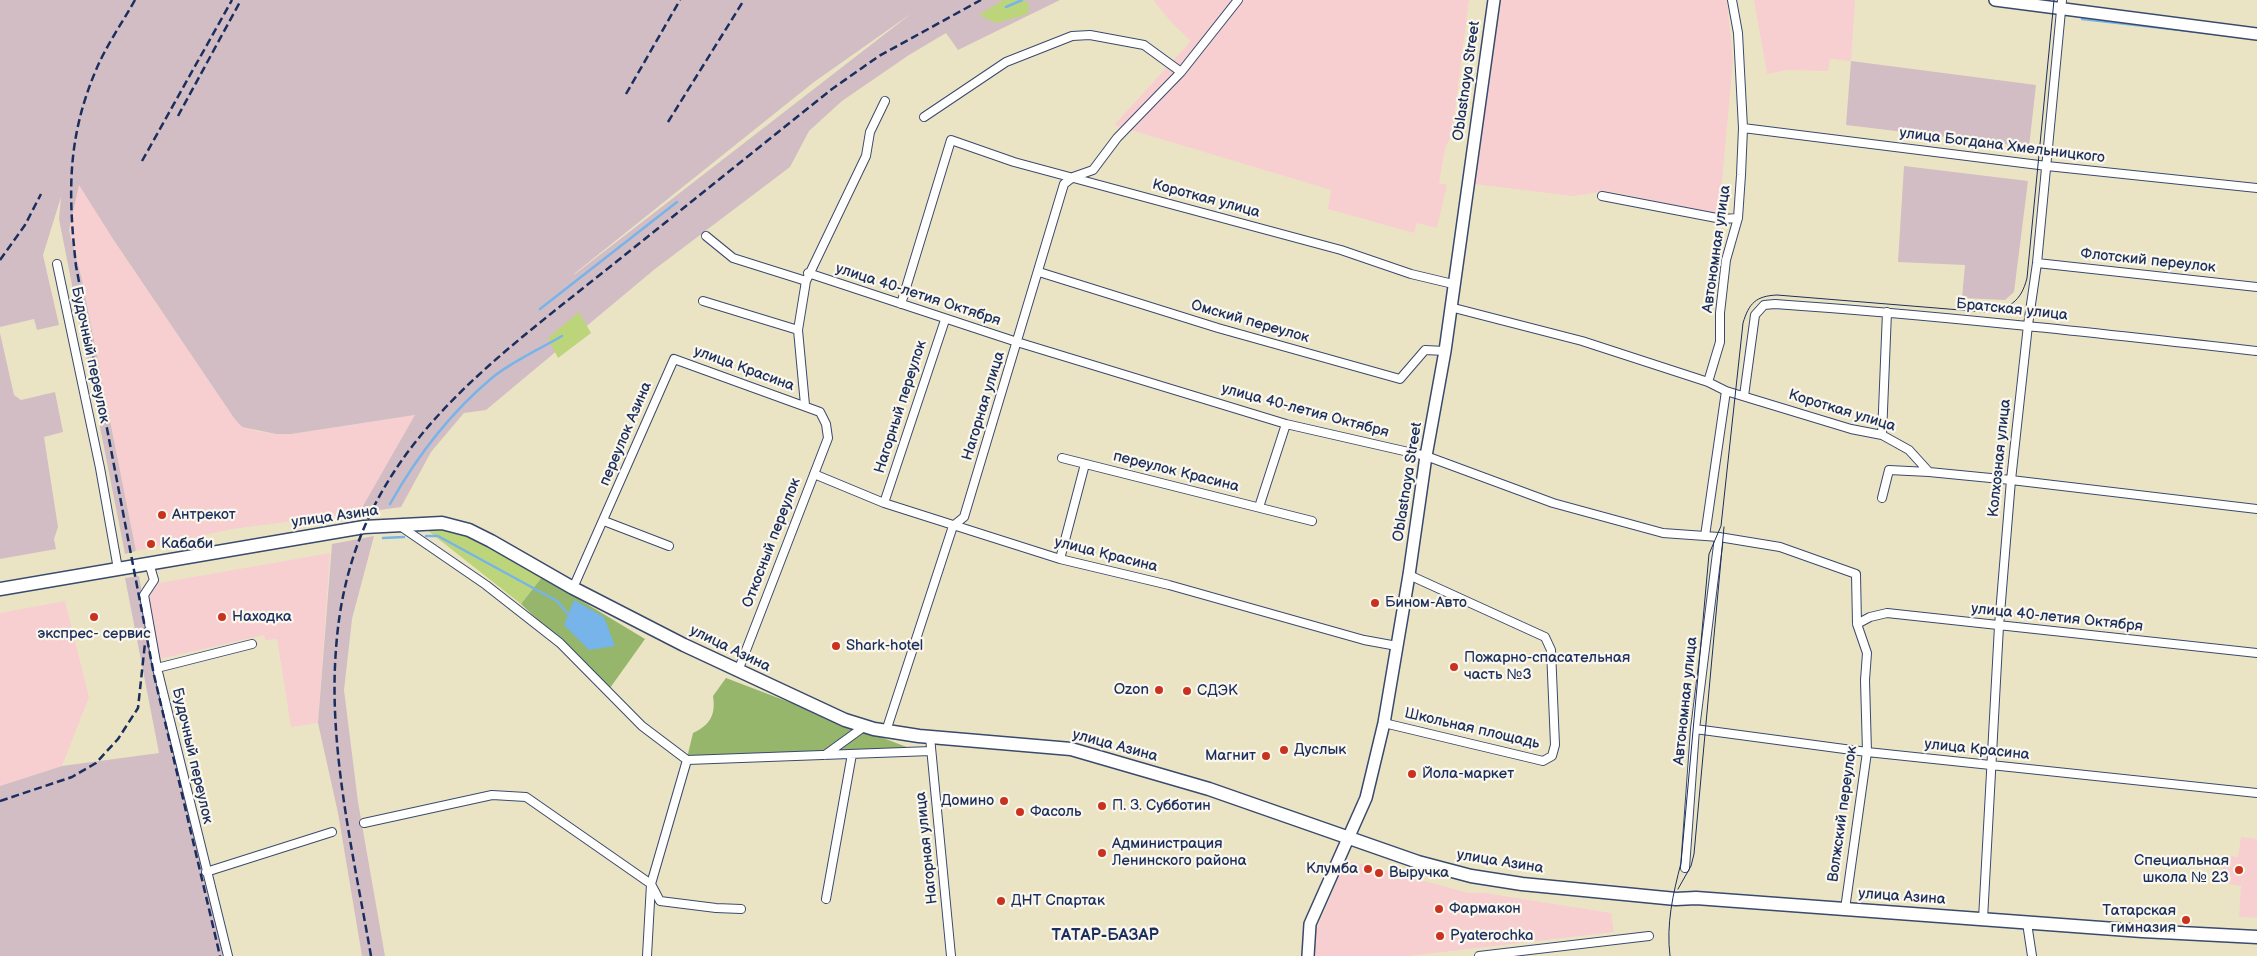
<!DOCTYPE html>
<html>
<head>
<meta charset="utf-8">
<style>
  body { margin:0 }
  canvas { display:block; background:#ebe4c4 }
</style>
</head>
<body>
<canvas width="2257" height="956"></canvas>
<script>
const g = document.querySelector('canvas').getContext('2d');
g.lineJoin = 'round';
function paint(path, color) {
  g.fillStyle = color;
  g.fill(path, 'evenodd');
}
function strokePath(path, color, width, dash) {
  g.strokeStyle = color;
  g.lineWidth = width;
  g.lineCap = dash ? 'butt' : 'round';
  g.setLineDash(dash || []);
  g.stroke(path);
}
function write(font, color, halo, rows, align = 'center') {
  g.font = font + ' "Balsamiq Sans",sans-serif';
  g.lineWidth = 4.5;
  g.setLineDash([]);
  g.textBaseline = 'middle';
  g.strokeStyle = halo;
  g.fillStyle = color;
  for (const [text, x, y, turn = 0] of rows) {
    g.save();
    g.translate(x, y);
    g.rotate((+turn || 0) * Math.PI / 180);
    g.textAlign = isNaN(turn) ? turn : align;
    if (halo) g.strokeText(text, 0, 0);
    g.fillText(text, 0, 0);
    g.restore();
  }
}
paint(new Path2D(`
  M1153,0H1469L1452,134L1445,149L1439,183L1447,185L1437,228L1417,223L1414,233L1328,209L1331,190L1114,125L1191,41L1172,23Z
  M1500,0H1727L1733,61L1719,214L1607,191L1573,196L1474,184Z
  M1754,0H1855L1851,61L1830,59L1828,71L1787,70L1767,74Z
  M79,184L113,239L234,418L255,431L276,434H291L416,415L359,513L232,529L136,551L82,280L69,230Z
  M330,553L318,723L291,727L277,639L265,640L264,635L160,659L148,597L159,583Z
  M65,601L89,697L62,766L0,786V613Z
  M2241,837L2257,839V918L2239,917L2241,886L2221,883L2222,855L2238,857Z
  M1346,860L1469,893H1485L1611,913L1614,932L1409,956H1315V933Z`), '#f7cfd0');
paint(new Path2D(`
  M0,0H1060L958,50L946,33L909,55L842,101L809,131L790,167L655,269L486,410L464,413L431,452L401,507L359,513L415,415L291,434H276L242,427L234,418L113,239L79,185L69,230L82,280L136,551L125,554L59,219L61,197L43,255L59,325L37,330L34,319L0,327ZM912,13L575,274H574L814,82Z
  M1851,61L2036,85L2029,147L1846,125Z
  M1904,166L2028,181L2014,292L2005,300L1962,298L1965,265L1898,262Z
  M0,333L14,395L21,400L55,392L63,432L44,437L58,527L54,539L56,549L0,559Z
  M374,536L352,619L344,690L358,802L385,956H362L338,813L318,723L332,544Z
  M139,576L156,672L223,956H0V786L62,766L159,753L125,578Z`), '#d2bdc5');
paint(new Path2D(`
  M1003,0H1021L1029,3L1028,14L996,23L979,15Z
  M579,312L591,333L558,358L548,338Z
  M443,529C479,536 510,559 542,577L521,604L427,530Z`), '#bcd57b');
paint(new Path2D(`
  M542,577L645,639L610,688L521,604Z
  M726,678L912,749L687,758L693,733C710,725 716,715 713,696Z`), '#95b66b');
paint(new Path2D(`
  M574,600L604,617L615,646L589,650L564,625Z`), '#77b4e9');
strokePath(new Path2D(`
  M1006,7L1022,0
  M2082,19L2216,34
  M540,309L677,202
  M390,504C417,456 451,412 493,377C513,361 540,349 562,336
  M426,536H438L557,601L568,614
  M383,538L404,537`), '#77b4e9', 2.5);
const street = new Path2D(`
  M924,117L1006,62L1072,36L1090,35L1144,45L1181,72
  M1743,128L2047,166L2257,188
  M1602,196L1722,219L1738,218
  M706,236L733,258L806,281
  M2037,263L2257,287
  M57,264L100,468L118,569
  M1039,272L1218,328L1400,379L1425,350L1445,351
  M808,273L1017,342L1286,424L1426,456L1553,503L1663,533L1719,537L1780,547L1856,574L1857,624L1867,653L1865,680L1867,752L1845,909
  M703,301L798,330
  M901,304L951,140L1014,162L1341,250L1411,274L1453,284
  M1450,307L1582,341L1708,382L1726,391L1851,429L1882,435L1909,450L1929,472L2011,480L2257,509
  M1708,382L1720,342V313L1726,260L1738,218L1741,175L1743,128L1738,33L1732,0
  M1744,396L1755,315L1764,305L1775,304C1936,315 2096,333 2257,351
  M805,405L798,330L806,281L866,156L870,132L885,101
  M1882,435L1887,312
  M1062,458L1312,521
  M814,474L884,503L1060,559L1169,585L1364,640L1397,646
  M1882,498L1889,470L1929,472
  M884,503L945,320
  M1259,507L1286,424
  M604,521L669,546
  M400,526L486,585L560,643L642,726L687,760L931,751
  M1705,536L1726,391
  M1060,559L1085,464
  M149,563L154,580L144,595L157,668L228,956
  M573,588L674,359L820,412L826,424L828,438L738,671
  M1857,624L1870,617L1887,613L2257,653
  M157,668L252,644
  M1384,723L1543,761L1552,756L1555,745L1551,650L1545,637L1409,575
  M1695,729L1867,752L2257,793
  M886,731L953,526L964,517L1064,184L1073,177L1093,170L1117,138L1181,72L1238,0
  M930,737L951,956
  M825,755L865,726
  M364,823L492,795L526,797L651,884L660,901L716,908L741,909
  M1685,868L1695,729L1719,537
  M206,872L332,832
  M826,899L852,754
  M1983,919L1999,626L2011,480L2028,325L2037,263L2062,0
  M2027,923L2032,956
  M647,956L651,884L687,760
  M1479,956L1649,936`);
const secondary = new Path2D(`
  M1995,0L2257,34
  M1308,956L1310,924L1366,798L1384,723L1409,575L1426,456L1445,351L1494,0`);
const primary = new Path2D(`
  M0,589L364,527L442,523L469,530L491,541L573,588L684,645L845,720L874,729L919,736L1071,749L1209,789L1418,862L1471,876L1522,884L1676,899L1696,898L2142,931L2257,937`);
strokePath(street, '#3a4a6d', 10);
strokePath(secondary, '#3a4a6d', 14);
strokePath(primary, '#3a4a6d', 15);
strokePath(street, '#fff', 8);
strokePath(secondary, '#fff', 11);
strokePath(primary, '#fff', 12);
strokePath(new Path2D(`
  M1678,889L1691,866L1694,854L1724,527
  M1670,956C1666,924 1673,894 1681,863L1709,554L1721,526L1743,323C1749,303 1756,296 1777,295L1985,312C2009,309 2021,302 2027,278L2054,0`), '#1b2f5e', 1);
strokePath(new Path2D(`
  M135,0C122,23 106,46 96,70C67,138 68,194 76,266L154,675L220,956
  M626,94L680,0
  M178,116L241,0
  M668,122L744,0
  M142,161L232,0
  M0,260L25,225L41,194
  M0,801L72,777L96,763L118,739L138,708L145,643
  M371,956C354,857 328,749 336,649C349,460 476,374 611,266C685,207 758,148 832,89L879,56L981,0`), '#1b2f5e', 2.5, [8, 4]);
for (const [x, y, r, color] of [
  [162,515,5,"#c8321e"],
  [151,544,5,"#c8321e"],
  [1375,603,5,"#c8321e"],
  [94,617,5,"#c8321e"],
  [222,617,5,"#c8321e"],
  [836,646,5,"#c8321e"],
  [1454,667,5,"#c8321e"],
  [1159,690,5,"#c8321e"],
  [1187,691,5,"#c8321e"],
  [1284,750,5,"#c8321e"],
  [1266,756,5,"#c8321e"],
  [1412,774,5,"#c8321e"],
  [1004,801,5,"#c8321e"],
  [1102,806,5,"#c8321e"],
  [1020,812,5,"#c8321e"],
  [1102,853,5,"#c8321e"],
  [1368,869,5,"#c8321e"],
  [2239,870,5,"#c8321e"],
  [1379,873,5,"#c8321e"],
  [1001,901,5,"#c8321e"],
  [1439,909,5,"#c8321e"],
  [2186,920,5,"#c8321e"],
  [1440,936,5,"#c8321e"]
]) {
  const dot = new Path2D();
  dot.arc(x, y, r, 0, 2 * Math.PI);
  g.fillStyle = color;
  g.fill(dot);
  strokePath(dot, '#fbf7ec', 2);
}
write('15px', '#1b2f5e', '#fbf7ec', [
  ["Oblastnaya Street",1467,81,-82],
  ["улица Богдана Хмельницкого",2002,146,7],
  ["Короткая улица",1206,199,15],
  ["Автономная улица",1717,249,-82],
  ["Флотский переулок",2148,261,6],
  ["улица 40-летия Октября",918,295,18],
  ["Братская улица",2012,310,6],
  ["Омский переулок",1250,322,16],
  ["Будочный переулок",90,355,78],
  ["улица Красина",744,369,20],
  ["Нагорная улица",984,406,-73],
  ["Нагорный переулок",901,407,-72],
  ["улица 40-летия Октября",1305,411,15],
  ["Короткая улица",1842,411,17],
  ["переулок Азина",626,434,-67],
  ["Колхозная улица",2000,458,-84],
  ["переулок Красина",1176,472,14],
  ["Oblastnaya Street",1408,482,-81],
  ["улица Азина",335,517,-8],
  ["Откосный переулок",772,543,-69],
  ["улица Красина",1106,555,14],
  ["улица 40-летия Октября",2057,618,6],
  ["улица Азина",730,649,26],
  ["Автономная улица",1686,701,-84],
  ["Школьная площадь",1472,729,13],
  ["улица Азина",1115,746,15],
  ["улица Красина",1977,750,6],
  ["Будочный переулок",192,756,77],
  ["Волжский переулок",1843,814,-82],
  ["Нагорная улица",927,848,-96],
  ["улица Азина",1500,862,9],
  ["улица Азина",1902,897,4]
]);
write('15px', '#1b2f5e', '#fbf7ec', [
  ["Антрекот",172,515],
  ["Кабаби",161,544],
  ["Бином-Авто",1385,603],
  ["Находка",232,617],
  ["экспрес- сервис",94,634,"center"],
  ["Shark-hotel",846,646],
  ["Пожарно-спасательная",1464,658],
  ["часть №3",1464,675],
  ["Ozon",1149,690,"right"],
  ["СДЭК",1197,691],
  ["Дуслык",1294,750],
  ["Магнит",1256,756,"right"],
  ["Йола-маркет",1422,774],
  ["Домино",994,801,"right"],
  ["П. З. Субботин",1112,806],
  ["Фасоль",1030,812],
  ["Администрация",1112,844],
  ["Ленинского района",1112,861],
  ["Специальная",2229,861,"right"],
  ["школа № 23",2229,878,"right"],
  ["Клумба",1358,869,"right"],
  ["Выручка",1389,873],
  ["ДНТ Спартак",1011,901],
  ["Фармакон",1449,909],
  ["Татарская",2176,911,"right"],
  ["гимназия",2176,928,"right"],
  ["Pyaterochka",1450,936]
], 'left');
write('bold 16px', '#1b2f5e', '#fbf7ec', [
  ["ТАТАР-БАЗАР",1105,936]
]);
</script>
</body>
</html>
